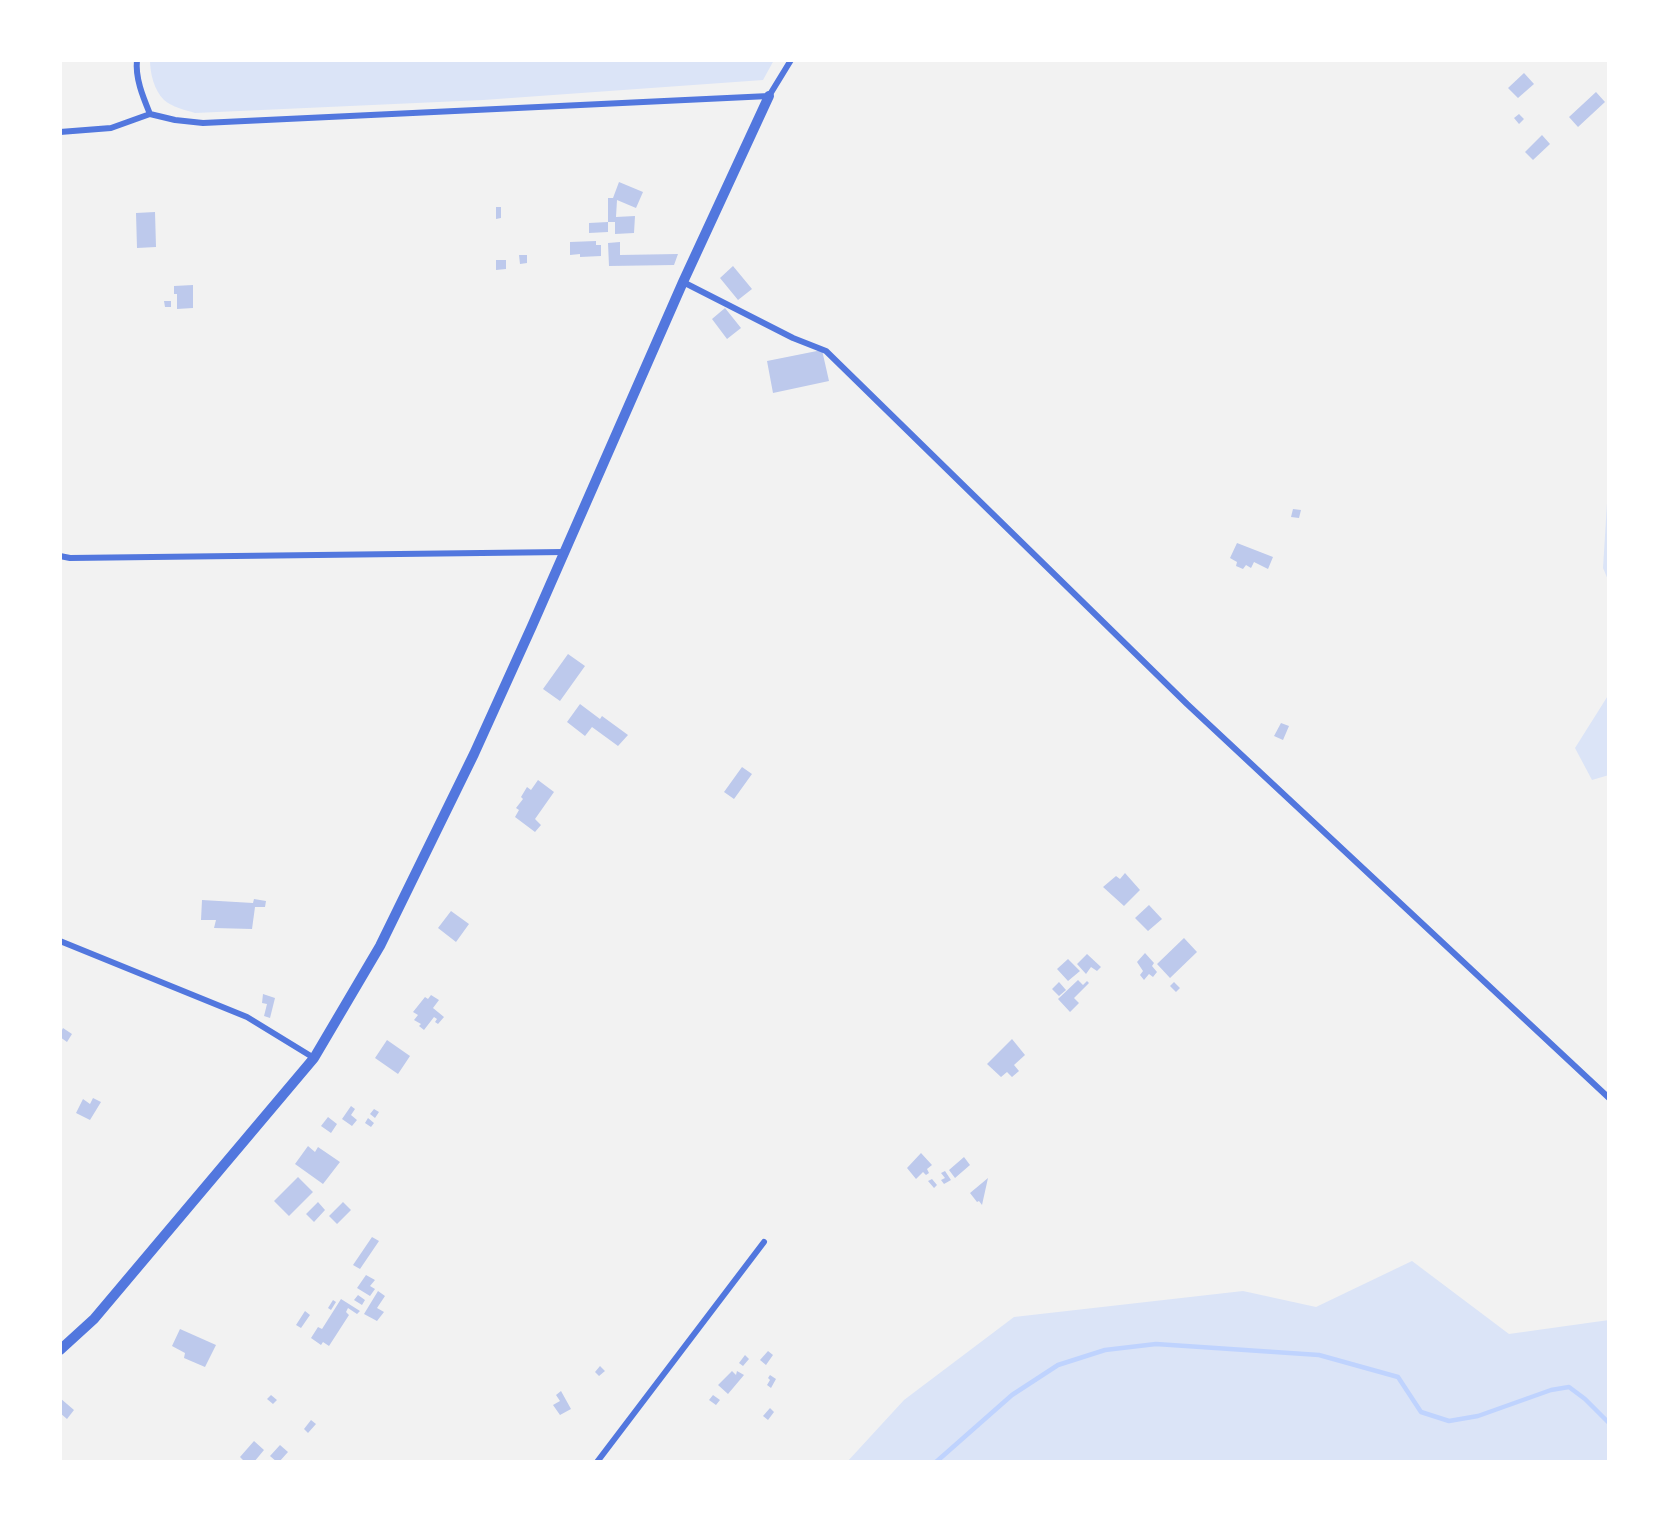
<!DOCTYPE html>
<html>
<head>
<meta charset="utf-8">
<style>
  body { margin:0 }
  #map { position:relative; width:1669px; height:1522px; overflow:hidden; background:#f2f2f2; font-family:"Golos Text",sans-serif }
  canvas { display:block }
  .frame { position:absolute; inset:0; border:62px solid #fff; pointer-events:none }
</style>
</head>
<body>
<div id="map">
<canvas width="1669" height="1522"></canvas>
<div class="frame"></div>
</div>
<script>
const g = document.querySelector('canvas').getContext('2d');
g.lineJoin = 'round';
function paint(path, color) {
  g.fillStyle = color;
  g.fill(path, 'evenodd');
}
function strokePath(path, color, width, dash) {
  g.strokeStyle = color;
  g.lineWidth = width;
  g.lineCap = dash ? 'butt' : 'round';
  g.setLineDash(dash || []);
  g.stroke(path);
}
paint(new Path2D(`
  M150,60H774L763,80L483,100L195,113C185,110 172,107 164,100C154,90 150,73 150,60Z
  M1609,471V582L1603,568Z
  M1609,694V775L1592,780L1575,748Z
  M1412,1261L1509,1334L1609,1320V1462H847L904,1400L1014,1317L1243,1291L1316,1307Z`), '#dbe4f7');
strokePath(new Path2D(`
  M936,1462L1012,1395L1058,1365L1105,1350L1156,1344L1319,1355L1398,1377L1421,1412L1449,1421L1478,1416L1551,1390L1569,1387L1585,1399L1609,1423`), '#bfd3fe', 4.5);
paint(new Path2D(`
  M1524,73L1534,84L1518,98L1508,88Z
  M1596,92L1605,102L1578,127L1569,117Z
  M1519,114L1524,119L1519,124L1514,118Z
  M1542,135L1550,144L1533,160L1525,152Z
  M619,182L643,192L636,208L617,200L616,217L635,216L634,233L615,234V222H608V198H613Z
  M496,207H501V218L496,219Z
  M155,212L156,247L137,248L136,213Z
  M608,222V232L589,233V223Z
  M596,241V245H601V256L580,257V254L570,255V242Z
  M620,242V255L678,254L674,265L609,266L608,243Z
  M519,255H527V263L520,264Z
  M496,260H506V269L496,270Z
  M733,266L752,289L738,300L720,278Z
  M193,285V308L177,309V294H174V286Z
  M164,301H171V307H165Z
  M725,308L741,328L727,339L712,319Z
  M822,350L829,381L773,393L767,361Z
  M1293,509L1301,510L1299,518L1291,517Z
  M1237,543L1273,557L1268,569L1254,562L1251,568L1246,565L1243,569L1236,566L1237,562L1230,558Z
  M568,654L585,666L560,701L543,689Z
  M580,704L600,719L602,716L628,735L618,746L592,727L585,736L567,722Z
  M1281,723L1289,726L1283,740L1274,736Z
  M742,767L752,774L734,799L724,792Z
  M538,780L554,792L535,819L541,825L535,832L515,817L519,810L516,808L523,799L521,797L527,787L531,790Z
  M1125,873L1140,890L1124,906L1103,887L1116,876L1120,879Z
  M254,899L266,901L265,907H255L252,929L214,928L216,920H201L202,900L253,903Z
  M1149,905L1162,919L1148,931L1135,918Z
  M451,911L469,924L456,942L438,928Z
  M1184,938L1197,952L1170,978L1157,964Z
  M1145,953L1154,963L1152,966L1157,972L1153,977L1149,974L1144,980L1140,975L1143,971L1137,962Z
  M1087,954L1101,967L1097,971L1091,967L1086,974L1077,964Z
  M1068,959L1080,971L1068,981L1057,969Z
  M1078,980L1083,985L1087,981L1089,983L1074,998L1079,1003L1070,1012L1058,999Z
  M1059,982L1066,990L1059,996L1052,989Z
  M1174,982L1180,988L1176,992L1170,986Z
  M263,994L275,998L270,1018L264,1016L267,1004L262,1003Z
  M431,995L439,1000L433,1008L444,1017L438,1024L435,1022L437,1019L434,1017L424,1030L419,1026L421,1024L414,1020L418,1015L413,1012L425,997L428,999Z
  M63,1028L72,1034L67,1042L60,1037V1034Z
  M1012,1039L1025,1055L1014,1065L1019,1071L1012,1077L1007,1072L1001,1077L987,1064Z
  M387,1040L410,1056L398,1074L375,1058Z
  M93,1098L101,1102L90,1120L76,1113L83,1099L90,1104Z
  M351,1106L355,1109L351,1115L357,1120L352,1126L342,1119Z
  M374,1109L379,1112L375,1118L370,1114Z
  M328,1117L337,1124L331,1133L321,1126Z
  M368,1118L374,1123L371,1127L365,1123Z
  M308,1146L315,1152L318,1147L340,1162L323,1184L295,1164Z
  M921,1153L932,1165L927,1169L929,1173L926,1175L923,1172L916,1179L907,1168Z
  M964,1157L970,1165L955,1178L949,1170Z
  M945,1171L951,1180L944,1184L941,1180L945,1178L941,1173Z
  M298,1177L313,1192L289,1216L274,1201Z
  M988,1178L982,1205L979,1201L977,1202L970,1193Z
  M932,1179L937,1185L934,1188L928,1181Z
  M318,1202L325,1210L314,1222L306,1214Z
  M343,1202L351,1210L337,1224L329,1216Z
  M372,1237L379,1241L360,1269L353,1265Z
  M366,1275L375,1280L370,1286L375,1289L370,1296L357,1288Z
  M378,1291L385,1296L377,1308L384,1312L377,1321L364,1314Z
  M358,1295L365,1300L362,1305L354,1300Z
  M341,1299L360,1311L357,1314L348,1308L346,1312L349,1315L329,1346L323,1342L321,1345L311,1338L318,1327L322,1329Z
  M333,1300L336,1302L331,1310L328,1308Z
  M305,1311L310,1315L301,1328L296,1325Z
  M180,1329L216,1345L205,1367L184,1358L185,1353L172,1346Z
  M768,1351L773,1355L766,1365L760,1360Z
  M745,1355L749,1359L743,1366L739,1363Z
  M600,1366L605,1371L599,1376L595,1372Z
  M732,1371L736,1375L737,1371L744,1375L728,1394L718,1385Z
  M770,1375L776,1379L771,1388L767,1385L770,1380L768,1378Z
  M561,1391L571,1409L560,1415L553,1405L560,1401L556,1395Z
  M271,1395L277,1400L273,1404L267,1399Z
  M713,1395L720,1400L716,1405L709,1400Z
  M60,1398L74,1410L67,1419L60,1413Z
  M770,1408L774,1412L768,1420L763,1416Z
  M311,1420L316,1424L308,1433L304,1429Z
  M254,1441L264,1450L254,1462H245L240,1457Z
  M280,1445L288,1452L279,1462H277L270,1456Z`), '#bdc9ec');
strokePath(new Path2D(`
  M137,60C135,78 143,97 150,114L175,120L203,123L769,96L791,60
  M60,132L111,128L150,114
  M683,282L793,338L826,351L1187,704L1609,1098
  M60,556L70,558L564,552
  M60,941L247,1017L314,1058
  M597,1462L764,1242`), '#5277de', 6);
strokePath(new Path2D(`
  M60,1350L94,1319L314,1058L380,946L474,754L532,626L683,282L769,96`), '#5277de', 10);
</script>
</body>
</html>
